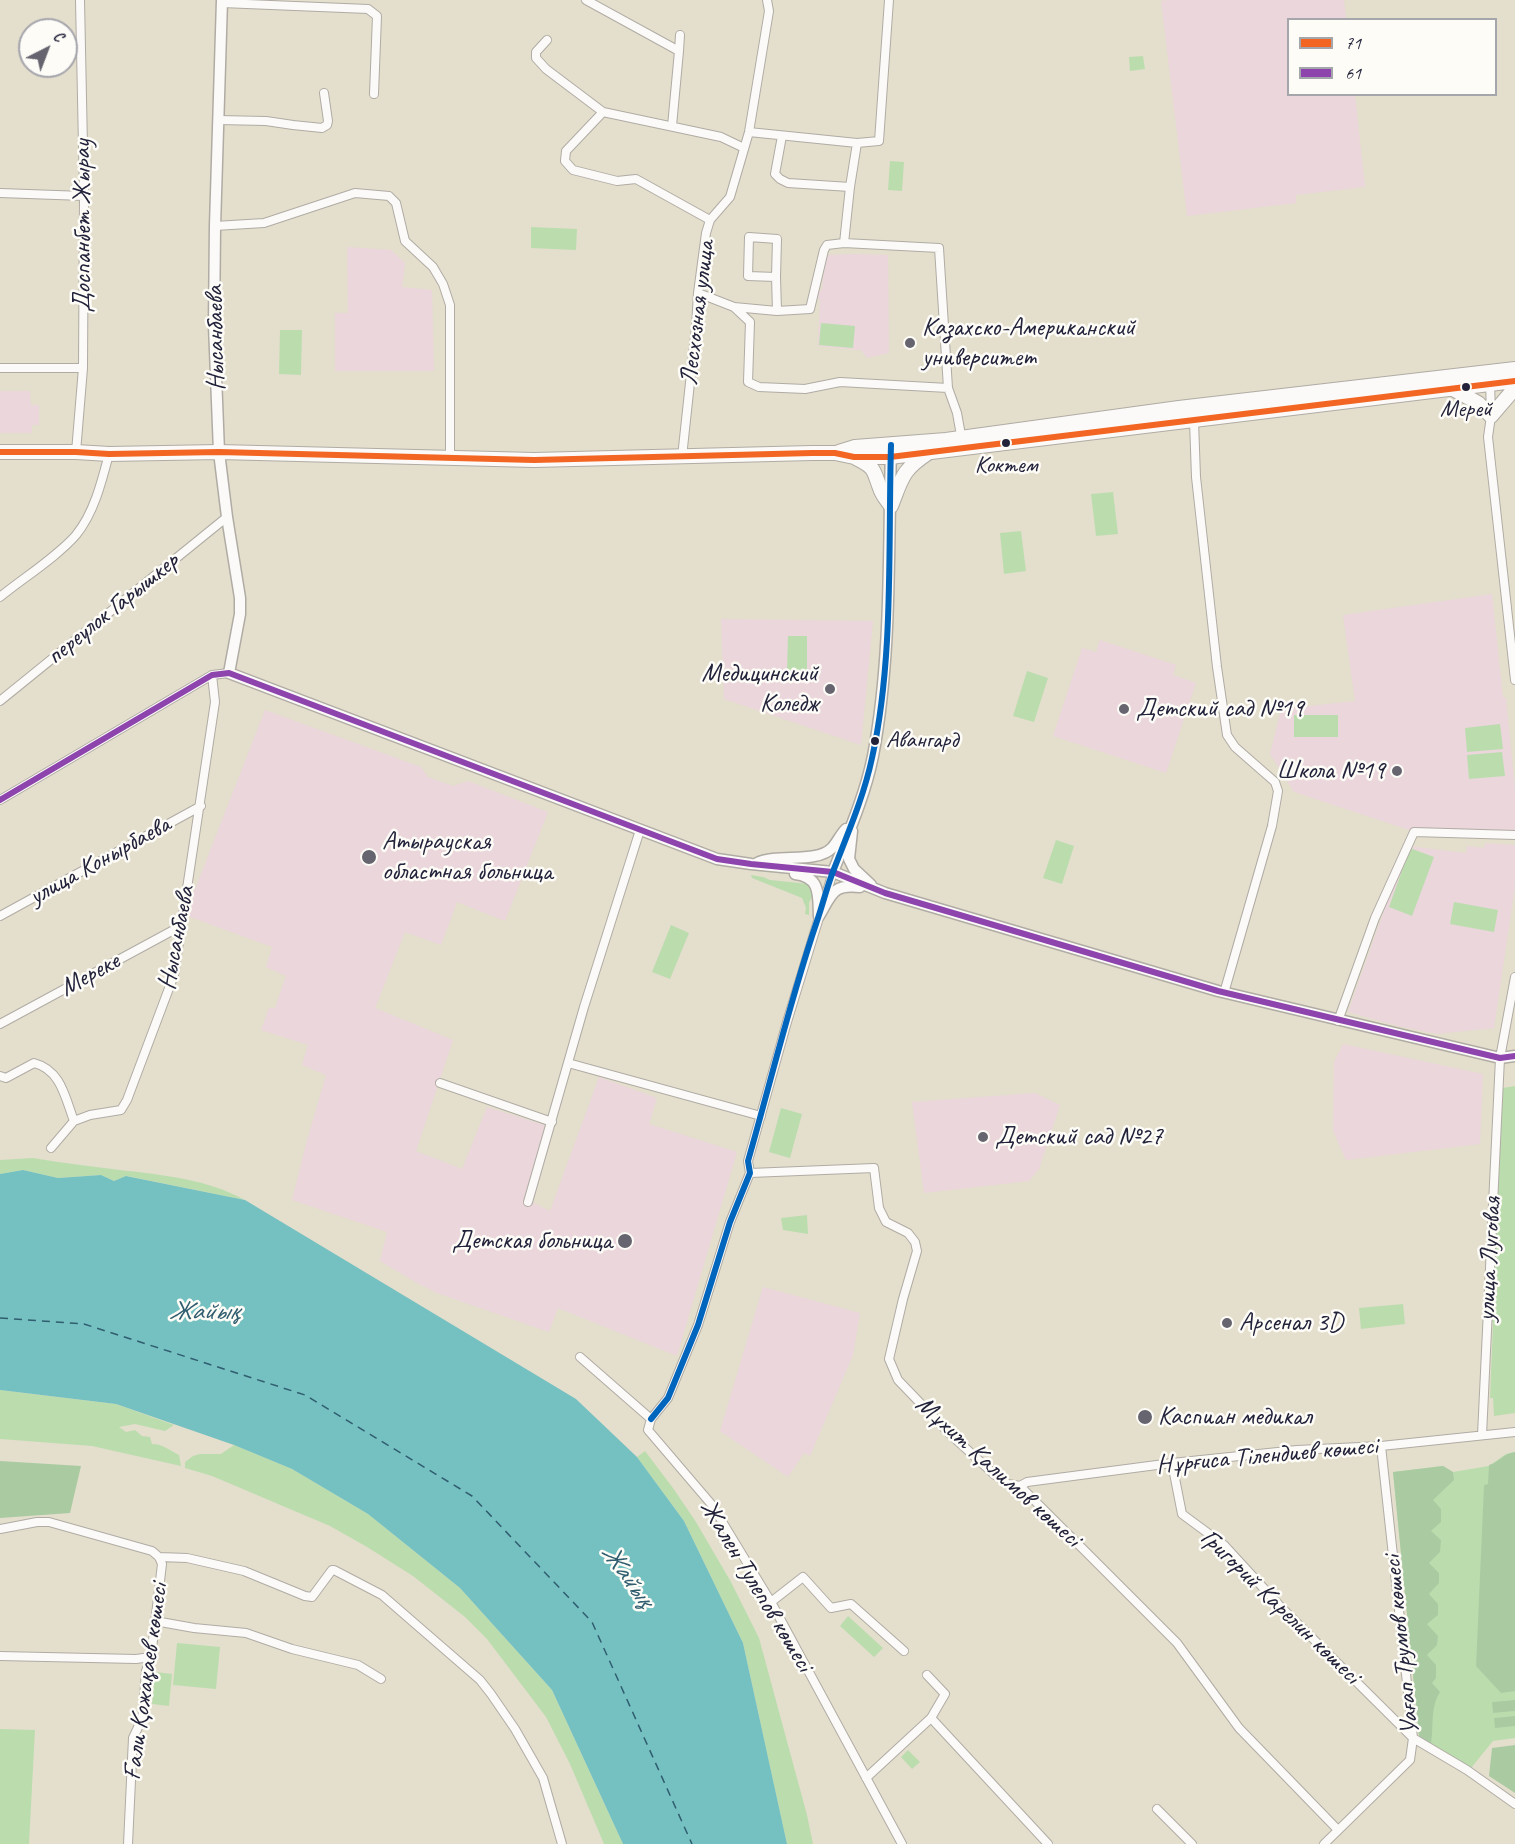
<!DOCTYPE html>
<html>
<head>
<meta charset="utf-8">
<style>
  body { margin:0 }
  #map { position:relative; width:1515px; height:1844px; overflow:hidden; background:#e4decd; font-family:Caveat,sans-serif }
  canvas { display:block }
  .legend { position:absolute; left:1287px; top:18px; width:210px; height:78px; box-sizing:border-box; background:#fdfcf7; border:2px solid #a5a5ac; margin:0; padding:8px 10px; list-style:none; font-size:18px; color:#22223b }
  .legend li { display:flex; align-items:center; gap:12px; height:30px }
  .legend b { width:30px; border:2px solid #a5a5ac }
  .north { position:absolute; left:18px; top:18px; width:60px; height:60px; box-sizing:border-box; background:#fdfcf7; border:2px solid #a5a5ac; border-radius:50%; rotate:42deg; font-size:16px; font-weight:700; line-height:24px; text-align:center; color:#22223b }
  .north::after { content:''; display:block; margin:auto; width:21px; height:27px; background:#66646e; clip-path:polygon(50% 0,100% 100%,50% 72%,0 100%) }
</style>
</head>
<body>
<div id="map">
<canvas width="1515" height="1844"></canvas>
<ul class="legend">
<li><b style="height:8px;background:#f26522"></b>71</li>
<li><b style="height:8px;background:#8e44ad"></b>61</li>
</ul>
<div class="north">С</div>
</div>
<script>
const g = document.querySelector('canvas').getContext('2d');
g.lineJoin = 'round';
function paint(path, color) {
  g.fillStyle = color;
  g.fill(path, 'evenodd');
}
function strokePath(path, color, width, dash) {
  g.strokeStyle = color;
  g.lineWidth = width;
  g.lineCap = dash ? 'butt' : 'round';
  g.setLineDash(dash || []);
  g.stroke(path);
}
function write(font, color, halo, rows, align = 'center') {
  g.font = font + ' Caveat,sans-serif';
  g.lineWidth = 5;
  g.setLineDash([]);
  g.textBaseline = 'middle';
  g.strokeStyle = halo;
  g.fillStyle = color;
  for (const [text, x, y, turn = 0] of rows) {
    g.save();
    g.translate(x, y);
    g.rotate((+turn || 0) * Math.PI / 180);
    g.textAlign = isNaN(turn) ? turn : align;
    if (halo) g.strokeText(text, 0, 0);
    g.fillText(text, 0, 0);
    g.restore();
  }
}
paint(new Path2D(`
  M1167,0H1344L1346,19L1288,20V94L1355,95L1365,187L1296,195V203L1187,216L1161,1Z
  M347,247L391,250L405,263L402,287L432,290L434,371H335V313H348Z
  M852,254L888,255L889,353L867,358L861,350L818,346L820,300L815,295L822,289L826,255Z
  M0,391H30L31,405H39V425H32V433H0Z
  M1492,594L1503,697L1506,698L1515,789V830L1418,833L1294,792L1270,754L1281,709L1355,701L1343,615Z
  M721,619L873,621L861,745L724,699Z
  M1100,640L1176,665L1173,675L1196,683L1166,773L1053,736L1082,648L1096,652Z
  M265,710L421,767L428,777L453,786L468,781L548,812L505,921L457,902L441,945L405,932L375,1008L453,1040L416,1151L462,1169L487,1107L554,1128L532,1202L550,1211L599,1077L657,1098L649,1124L737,1152L677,1356L558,1308L549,1332L437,1293L417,1283L380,1261L387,1232L292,1200L306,1144L326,1075L302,1065L308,1045L261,1030L269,1008H275L286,976L266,967L272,947L185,915Z
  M1485,843L1515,845V886L1494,1028L1437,1034L1398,1026L1348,1012L1407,846L1466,853L1467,846L1484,848Z
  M1343,1044L1483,1074L1480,1144L1346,1160L1333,1131L1334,1062Z
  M1035,1093L1060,1105L1039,1169L1029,1181L924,1193L912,1102Z
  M763,1287L860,1313L853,1355L810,1456L804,1453L788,1477L720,1431Z`), '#ead6db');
paint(new Path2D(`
  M1143,56L1145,69L1130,71L1129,57Z
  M890,161L904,162L902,191L888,190Z
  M531,227L577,229L576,250L531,248Z
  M821,323L855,326L853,348L819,345Z
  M280,330H302L301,375L279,374Z
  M1113,492L1118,534L1096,536L1091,494Z
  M1021,531L1026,571L1004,574L1000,533Z
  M788,636H807V671L787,670Z
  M1027,671L1048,678L1034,722L1013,716Z
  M1294,715H1338V737H1294Z
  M1500,724L1503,749L1467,752L1465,728Z
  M1502,752L1505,776L1469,779L1467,755Z
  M1056,840L1074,846L1062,884L1043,878Z
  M1410,848L1434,857L1412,916L1389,907Z
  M751,875L763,877L770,880L809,884L813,894L809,903V915L805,914L806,908L802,898L752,878Z
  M1454,902L1498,910L1494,932L1450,924Z
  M671,925L689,933L670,979L652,972Z
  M1515,1086V1413L1494,1416L1493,1398H1490L1493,1322L1491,1320L1503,1088Z
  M781,1108L802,1114L790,1158L769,1152Z
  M33,1158C62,1163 91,1166 120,1170C163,1175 207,1179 245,1200L127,1176L114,1181L101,1175L58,1178L23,1170L0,1174V1160Z
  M807,1215L808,1234L783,1230L781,1218Z
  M1403,1304L1405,1324L1361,1329L1359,1308Z
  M0,1390L116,1404L174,1425L165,1431L135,1424L119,1427L126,1432L135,1430L142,1436L150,1437L152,1444C163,1444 169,1450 179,1455L181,1466L92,1446L0,1439Z
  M234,1445L292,1469L368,1514L460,1588L552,1690L623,1844H604L570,1764L546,1717L487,1639L465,1617L413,1576L367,1547L330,1526L212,1476L185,1468V1462L193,1456L200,1454H221Z
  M645,1451L673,1488L696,1522L731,1582L759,1638L807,1815L813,1844H787L743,1643L684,1521L637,1457Z
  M1515,1452V1738L1493,1741L1471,1768L1419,1736L1393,1472L1443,1466L1453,1472L1489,1466L1506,1454Z
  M848,1616L883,1648L874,1657L840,1626Z
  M177,1643L220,1647L216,1689L173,1685Z
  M155,1672L172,1674L169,1706L152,1704Z
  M0,1729L35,1730L29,1844H0Z
  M908,1750L920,1762L912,1769L901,1757Z`), '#bbddae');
paint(new Path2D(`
  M1515,1452V1691L1501,1693L1476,1666L1484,1485L1488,1484L1489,1465C1500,1462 1502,1454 1515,1452Z
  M0,1461L81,1466L70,1513L0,1518Z
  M1443,1466L1453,1472L1454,1480L1433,1500L1441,1509V1522L1431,1531L1441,1540L1440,1552L1429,1563L1439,1573V1583L1429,1594L1438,1604V1615L1427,1624L1438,1636L1437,1645L1427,1655L1436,1665V1678L1432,1683L1440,1692C1430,1708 1434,1725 1431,1744L1419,1736L1393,1472Z
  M1515,1700V1711L1493,1713L1492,1702Z
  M1515,1716V1726L1495,1728L1494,1718Z
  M1515,1745V1793L1489,1776L1492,1748Z`), '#aacba2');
paint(new Path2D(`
  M23,1170L58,1178L101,1175L114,1181L126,1176L245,1200L576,1399L637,1457L684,1521L743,1643L787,1844H623L552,1690L460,1588L368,1514L292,1469L234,1445L116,1404L0,1390V1174Z`), '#75c1c1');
strokePath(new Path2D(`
  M0,1318L84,1324L305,1395L472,1496L592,1622L692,1844`), '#305d6f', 1.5, [8, 6]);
const minor = new Path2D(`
  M586,0L679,51L672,126
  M222,3L368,9L377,16L374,94
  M547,40L536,52V58L546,69L603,112L721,137L744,148
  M679,51L680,35
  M603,112L566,151L565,161L573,170L617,181L636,179L710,220
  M218,120L266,121L293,125L322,128L327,125L328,121L324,93
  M749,132L857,143L879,141L889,0
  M782,136L775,174L780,179L788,183L850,187
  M0,193L84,196
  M215,226L264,223L355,193L389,196L396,203L405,241L433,267L443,284L450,305V459
  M844,243L939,248L948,388L957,413L962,441
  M776,277L748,276L749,237L777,239L776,277L777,311
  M698,293L734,307L777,311L810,309L824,250L827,245L844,243L850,187L857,143
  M734,307L750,322L748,382L759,387L805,389L840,382L948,388
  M0,368H83
  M1490,381L1491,416L1488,437L1515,680
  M1194,421L1196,477L1217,667L1227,735L1235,747L1275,782L1278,791L1272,826L1224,993
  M76,452L83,368L84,196L80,0
  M682,457L696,327L698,293L706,233L710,220L730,197L749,132L769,11L767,0
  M0,597C22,579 58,556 76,535C94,513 102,481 109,454
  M0,701L227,517
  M0,800L212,675L229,673
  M0,916L201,806
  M1338,1021L1375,918L1414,832L1515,835
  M0,1024L181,926
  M568,1063L761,1116
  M0,1076L6,1078L34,1063C61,1070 65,1097 74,1121
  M440,1083L552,1122
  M51,1148L74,1121L90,1115L121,1110L127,1100L174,975L215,702L212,675
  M750,1173L874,1168L879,1208L886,1222L908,1233L915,1242L917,1251L903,1299L889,1359L898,1380L950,1434L995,1475L1008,1484L1020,1486L1177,1643L1239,1728L1338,1830
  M528,1202L584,1007L640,830
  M580,1357L651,1419L648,1430L712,1505L771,1602L902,1844
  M651,1419L668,1398L698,1325L730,1222L750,1173L748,1161L787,1022L833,872
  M1482,1435L1500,1058L1515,977
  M1172,1463L1182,1514L1224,1545L1279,1605L1413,1738L1467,1770L1515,1804
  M1020,1486L1027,1482L1172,1463L1297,1450L1381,1446L1515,1432
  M0,1529L37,1522H49L152,1551L159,1557
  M159,1557L187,1558L244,1571L305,1596L312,1597L332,1570H334L382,1595L480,1680L491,1694L515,1729L543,1778L562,1844
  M771,1602L803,1577L831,1608L851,1604L904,1651
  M155,1621L194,1628L246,1633L292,1649L358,1665L381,1679
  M0,1656L136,1659L151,1657
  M931,1718L1048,1844
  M866,1778L931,1718L945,1694L927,1675
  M1157,1809L1192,1844
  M128,1844L133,1738L141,1721L143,1712L146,1671L151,1657L162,1564L159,1557
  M1324,1844L1410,1760L1413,1738L1381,1446`);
const tertiary = new Path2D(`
  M222,0L215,226L214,325L219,452L227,517L240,598V614L229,673L717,859L751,864L833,872L885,893L1218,991L1500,1058L1515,1056
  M852,831L849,859L854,869L871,885
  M757,863C778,853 816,864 832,848C837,843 840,835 846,829
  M833,872C848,834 865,796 873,756C892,655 888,552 891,451
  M795,874C821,877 818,895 819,916
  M819,916C832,894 832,884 860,887`);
const primary = new Path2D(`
  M1453,389L1478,403L1491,416L1515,388
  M0,452H76L109,454L219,452L534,460L812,453H835L854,457H890L1515,381
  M839,452L855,447L946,440L1179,408L1515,369
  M856,458C876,468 873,470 880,488C882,495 887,500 891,506
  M891,506C902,478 902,470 928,453`);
strokePath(minor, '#b0aca4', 10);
strokePath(tertiary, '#b0aca4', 13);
strokePath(primary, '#b0aca4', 16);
strokePath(minor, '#fbfaf8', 8);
strokePath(tertiary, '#fbfaf8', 10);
strokePath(primary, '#fbfaf8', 14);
strokePath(new Path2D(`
  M0,452H76L109,454L219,452L534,460L812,453H835L854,457H890L1515,381`), '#f26522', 6);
strokePath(new Path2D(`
  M0,800L212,675L229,673L717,859L751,864L833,872L885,893L1218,991L1500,1058L1515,1056`), '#8e44ad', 6);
strokePath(new Path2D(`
  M651,1419L668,1398L698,1325L730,1222L750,1173L748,1161C771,1081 790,1000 817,921C823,904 827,886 834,869C848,833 864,796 872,758C894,659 888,546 891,445`), '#0065bd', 6);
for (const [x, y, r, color] of [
  [910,343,6,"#66646e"],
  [1466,387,5,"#22223b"],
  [1006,443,5,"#22223b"],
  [830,689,6,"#66646e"],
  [1124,709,6,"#66646e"],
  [875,741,5,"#22223b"],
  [1397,771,6,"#66646e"],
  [369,857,8,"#66646e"],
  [983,1137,6,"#66646e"],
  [625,1241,8,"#66646e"],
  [1227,1323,6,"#66646e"],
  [1145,1417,8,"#66646e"]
]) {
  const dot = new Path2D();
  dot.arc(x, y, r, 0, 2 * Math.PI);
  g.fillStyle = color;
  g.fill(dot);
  strokePath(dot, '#fdfcf7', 2);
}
write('24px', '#22223b', '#fdfcf7', [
  ["Мерей",1466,410],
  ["Коктем",1006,466],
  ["Авангард",886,741,"left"]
]);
write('26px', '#22223b', '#fdfcf7', [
  ["Доспанбет Жырау",83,226,-90],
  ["Лесхозная улица",698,313,-83],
  ["Нысанбаева",216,338,-91],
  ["переулок Гарышкер",113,609,-39],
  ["улица Конырбаева",100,861,-29],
  ["Нысанбаева",177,938,-79],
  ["Мереке",90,975,-29],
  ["улица Луговая",1490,1259,-87],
  ["Нұрғиса Тілендиев көшесі",1267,1456,-5],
  ["Мұхит Қалимов көшесі",998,1472,42],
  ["Жален Тулепов көшесі",756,1586,59],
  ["Григорий Карелин көшесі",1280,1607,44],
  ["Уағап Трумов көшесі",1402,1645,-96],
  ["Ғали Қожақаев көшесі",146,1682,-82]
]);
write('26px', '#22223b', '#fdfcf7', [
  ["Казахско-Американский",922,328],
  ["университет",922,358],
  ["Медицинский",818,674,"right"],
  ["Коледж",818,704,"right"],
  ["Детский сад №19",1136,709],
  ["Школа №19",1385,771,"right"],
  ["Атырауская",382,842],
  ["областная больница",382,872],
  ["Детский сад №27",995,1137],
  ["Детская больница",612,1241,"right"],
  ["Арсенал 3D",1239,1323],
  ["Каспиан медикал",1158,1417]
], 'left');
write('italic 27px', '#305d6f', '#fdfcf7', [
  ["Жайық",204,1312],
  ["Жайық",627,1576,54]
]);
</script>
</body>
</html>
